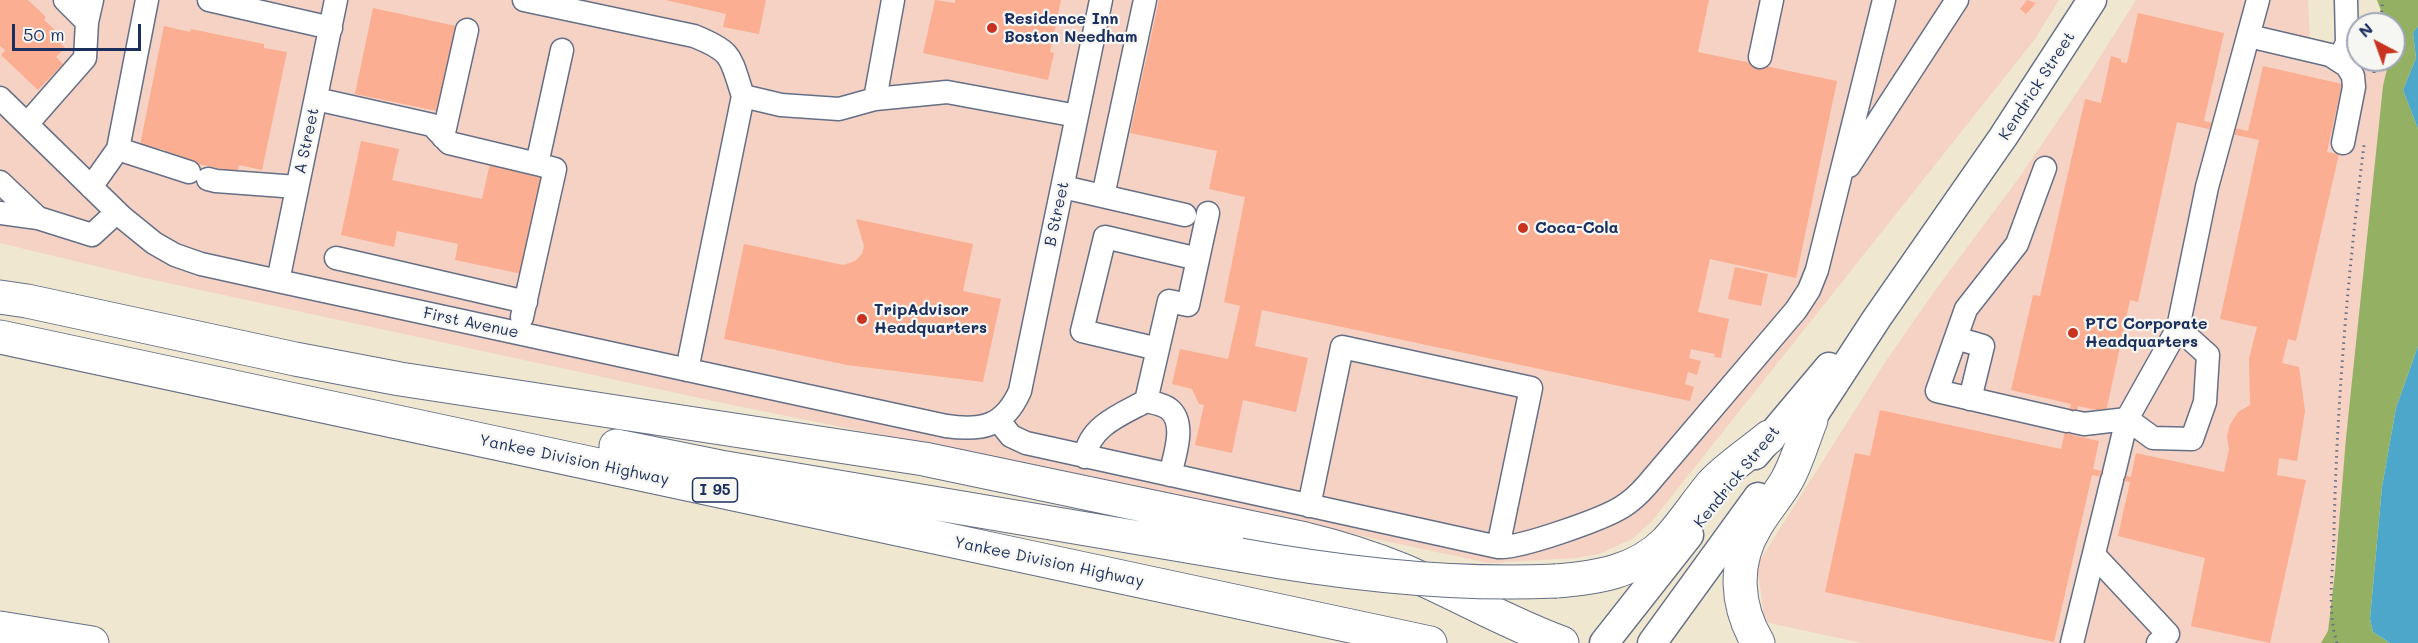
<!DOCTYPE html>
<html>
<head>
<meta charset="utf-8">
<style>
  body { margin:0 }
  #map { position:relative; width:2418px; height:643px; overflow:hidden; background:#efe7cf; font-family:Mali,sans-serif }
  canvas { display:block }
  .north { position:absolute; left:2346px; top:12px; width:60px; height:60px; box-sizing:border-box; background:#f6f6f2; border:2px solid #9ea6b7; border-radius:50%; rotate:319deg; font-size:16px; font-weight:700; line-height:24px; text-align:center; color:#1b2f5e }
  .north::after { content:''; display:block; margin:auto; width:21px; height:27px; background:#c8321e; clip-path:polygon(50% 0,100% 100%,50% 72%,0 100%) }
  .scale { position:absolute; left:12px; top:24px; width:129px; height:27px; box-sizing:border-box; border:3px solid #1b2f5e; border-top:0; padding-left:8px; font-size:18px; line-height:21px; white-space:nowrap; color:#1b2f5e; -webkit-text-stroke:4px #f6f6f2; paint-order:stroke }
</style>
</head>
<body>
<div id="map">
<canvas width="2418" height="643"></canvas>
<div class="north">N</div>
<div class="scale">50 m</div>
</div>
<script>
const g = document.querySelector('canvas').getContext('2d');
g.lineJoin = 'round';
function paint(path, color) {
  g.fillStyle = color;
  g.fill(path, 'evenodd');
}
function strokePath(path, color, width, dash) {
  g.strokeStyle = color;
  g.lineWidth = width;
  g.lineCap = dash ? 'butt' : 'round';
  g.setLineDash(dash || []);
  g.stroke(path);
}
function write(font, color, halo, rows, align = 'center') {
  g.font = font + ' Mali,sans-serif';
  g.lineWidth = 4.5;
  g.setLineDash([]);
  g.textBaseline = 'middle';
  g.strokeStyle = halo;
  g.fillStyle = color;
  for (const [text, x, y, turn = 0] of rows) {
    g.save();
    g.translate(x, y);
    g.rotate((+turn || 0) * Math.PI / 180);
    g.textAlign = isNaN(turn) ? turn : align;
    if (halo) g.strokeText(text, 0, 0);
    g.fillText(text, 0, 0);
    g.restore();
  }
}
paint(new Path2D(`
  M0,0H2059L2035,39L1652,521L1632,539L1599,554L1576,558L1488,563L1026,464L732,405L145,278L0,243Z
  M2136,0H2308L2310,39L2358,50V60H2387L2330,643H1862L1765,622L1757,565L1886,361L1936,289L2019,178L2088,76Z`), '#f5d2c3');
paint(new Path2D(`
  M2377,0H2418V26L2413,33L2416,58L2403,90L2418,129V346L2396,408L2382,487L2370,619L2373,632L2390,643H2321L2328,631L2335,573L2346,438L2383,86L2389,60H2394V24H2386Z`), '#94b062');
paint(new Path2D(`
  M2418,26V129L2403,90L2416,58L2413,33Z
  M2418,346V643H2390L2373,632L2370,619L2382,487L2396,408Z`), '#4ca7ca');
paint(new Path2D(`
  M0,0H28L46,17L44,20L65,39L61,44L65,48L56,57L63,64L38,90L1,55L5,50L0,46Z
  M666,0H766L759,34L723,27L726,14Z
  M935,0L955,3V0H1061L1050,52L1054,53L1048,80L923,53Z
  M1159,0H1709L1698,52L1837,81L1796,278L1710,259L1698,312L1729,319L1721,358L1714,357L1715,354L1691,349L1689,358L1701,361L1697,375L1688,372L1685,384L1694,387L1690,401L1262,310L1255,346L1308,358L1296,412L1243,400L1232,453L1195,445L1204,405L1199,404L1192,389L1172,384L1180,349L1228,359L1240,306L1224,302L1245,197L1209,189L1217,151L1130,133Z
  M2027,0L2036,3L2026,14L2020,9Z
  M373,8L456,26L437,111L355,94Z
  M2138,13L2224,33L2204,121L2248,131L2263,66L2342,84L2327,152L2339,154L2296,341L2288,339L2282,363L2299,367L2305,411L2297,461L2279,458L2277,475L2306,480L2270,643L2191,626L2205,558L2118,536L2130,482L2092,475L2054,642L1825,592L1855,453L1870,456L1880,410L2061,449L2071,404L2011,390L2033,295L2040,296L2085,99L2101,103L2111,56L2121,59V62L2127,63ZM2177,122L2259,140L2220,319L2257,327L2249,359L2250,405L2238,412L2230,425L2227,436L2229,449L2224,472L2136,453L2131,477L2093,469L2099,441L2072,435L2078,406L2106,412L2130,300L2138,302Z
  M164,26L190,32L191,29L264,44V48L287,52L262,170L239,165L237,172L164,157L165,150L140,145Z
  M361,141L399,149L392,180L482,199L490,163L543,175L522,274L455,260L458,244L397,231L394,247L341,235Z
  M856,219L973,244L963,291L1001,299L983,382L847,365L724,339L744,244L843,265L855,261L862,254L864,246Z
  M1735,267L1768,274L1761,306L1728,299Z`), '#fbae91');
const minor = new Path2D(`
  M65,0L87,22L92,0
  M209,0L331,28
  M524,0L694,36C734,52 730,57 743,96
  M893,0L875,99L947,92L1077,116
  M2249,36L2330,55L2347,66L2353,76L2354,87L2343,143
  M1760,57L1772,0
  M2339,59L2347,43L2346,0
  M0,98L122,217L154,243L175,255L201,264L278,281L946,426C982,431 1004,427 1020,391L1101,0
  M316,99L432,125L449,143L537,164L562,50
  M27,124L85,58L87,22
  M443,137L467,30
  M118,149L189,172
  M1849,166L1957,0
  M2045,168L2017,244L1966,309L1937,391L2067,421
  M208,179L216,181L297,187
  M0,182L38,218
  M91,187L118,149L147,0
  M1063,187L1185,215
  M1103,196L1145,0
  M0,213L38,218L92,235L117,212
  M336,258L526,302
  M278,281L336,0
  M522,317L555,169L537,164
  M2178,328L2208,355L2205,402L2192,439L2153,438L2127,419L2178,328L2207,187L2258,0
  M1956,338L1983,346L1970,399
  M1158,349L1082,331L1105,237L1198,259
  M687,370L743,96L781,105L839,109L875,99
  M1146,401L1169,301L1188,305L1208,213
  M998,420L1011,436L1026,443L1498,547C1519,549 1603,519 1622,507C1632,501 1640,493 1647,485L1796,310L1809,290L1817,270L1884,0
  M2075,422L2084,424L2127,419L2114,473
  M1085,457C1089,426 1122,414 1146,401C1154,403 1163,404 1169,409C1187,423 1174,457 1170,475
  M1309,506L1342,347L1531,388L1498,547
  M2094,555L2168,634L2158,643
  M2072,643L2112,480`);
const major = new Path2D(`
  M1798,439L1877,318L2003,137L2092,0
  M1755,455L1829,367
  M1604,643L1689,535
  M1652,643L1758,497`);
const highway = new Path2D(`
  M0,297L27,301L295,359L400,379L924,459L1305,539C1338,547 1370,557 1402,570C1456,593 1507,623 1562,643
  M0,337L1430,643
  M616,446L720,467L1240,555
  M1556,581C1596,578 1636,572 1666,542C1683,524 1696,503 1712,484C1728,467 1751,452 1769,437
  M0,628L92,643
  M1758,643C1736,606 1733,563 1756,526C1765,510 1778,496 1787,480C1797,462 1803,440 1811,420`);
strokePath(minor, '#656f86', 25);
strokePath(major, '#656f86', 31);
strokePath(highway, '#656f86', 35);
strokePath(new Path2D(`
  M2380,24L2383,0
  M2374,73L2375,60
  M2337,643C2326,610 2334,564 2334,530C2337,401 2348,273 2364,145`), '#656f86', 3, [1.5, 4.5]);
strokePath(minor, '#fff', 22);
strokePath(major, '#fff', 28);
strokePath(highway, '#fff', 33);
const highwayBridge = new Path2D(`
  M1240,555C1345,574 1450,586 1556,581`);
strokePath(highwayBridge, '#656f86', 35, []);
strokePath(highwayBridge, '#fff', 33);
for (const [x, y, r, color] of [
  [992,28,6,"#c8321e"],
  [1523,228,6,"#c8321e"],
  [862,319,6,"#c8321e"],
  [2073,333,6,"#c8321e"]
]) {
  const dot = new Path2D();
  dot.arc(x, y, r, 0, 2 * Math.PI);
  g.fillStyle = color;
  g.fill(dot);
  strokePath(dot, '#f6f6f2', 2);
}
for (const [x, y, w] of [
  [715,490,45]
]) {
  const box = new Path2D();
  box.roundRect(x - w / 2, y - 12, w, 24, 4.5);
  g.fillStyle = '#f6f6f2';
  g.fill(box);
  strokePath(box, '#1b2f5e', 1.5);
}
write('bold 15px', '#1b2f5e', null, [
  ["I 95",715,490]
]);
write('bold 16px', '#1b2f5e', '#f6f6f2', [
  ["Residence Inn",1004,19],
  ["Boston Needham",1004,37],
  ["Coca-Cola",1535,228],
  ["TripAdvisor",874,310],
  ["Headquarters",874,328],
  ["PTC Corporate",2085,324],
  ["Headquarters",2085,342]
], 'left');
write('16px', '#1b2f5e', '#f6f6f2', [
  ["Kendrick Street",2037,86,-57],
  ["A Street",307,141,-78],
  ["B Street",1057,214,-78],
  ["First Avenue",471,323,12],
  ["Yankee Division Highway",574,460,12],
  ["Kendrick Street",1737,477,-51],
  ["Yankee Division Highway",1049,562,12]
]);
</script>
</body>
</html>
